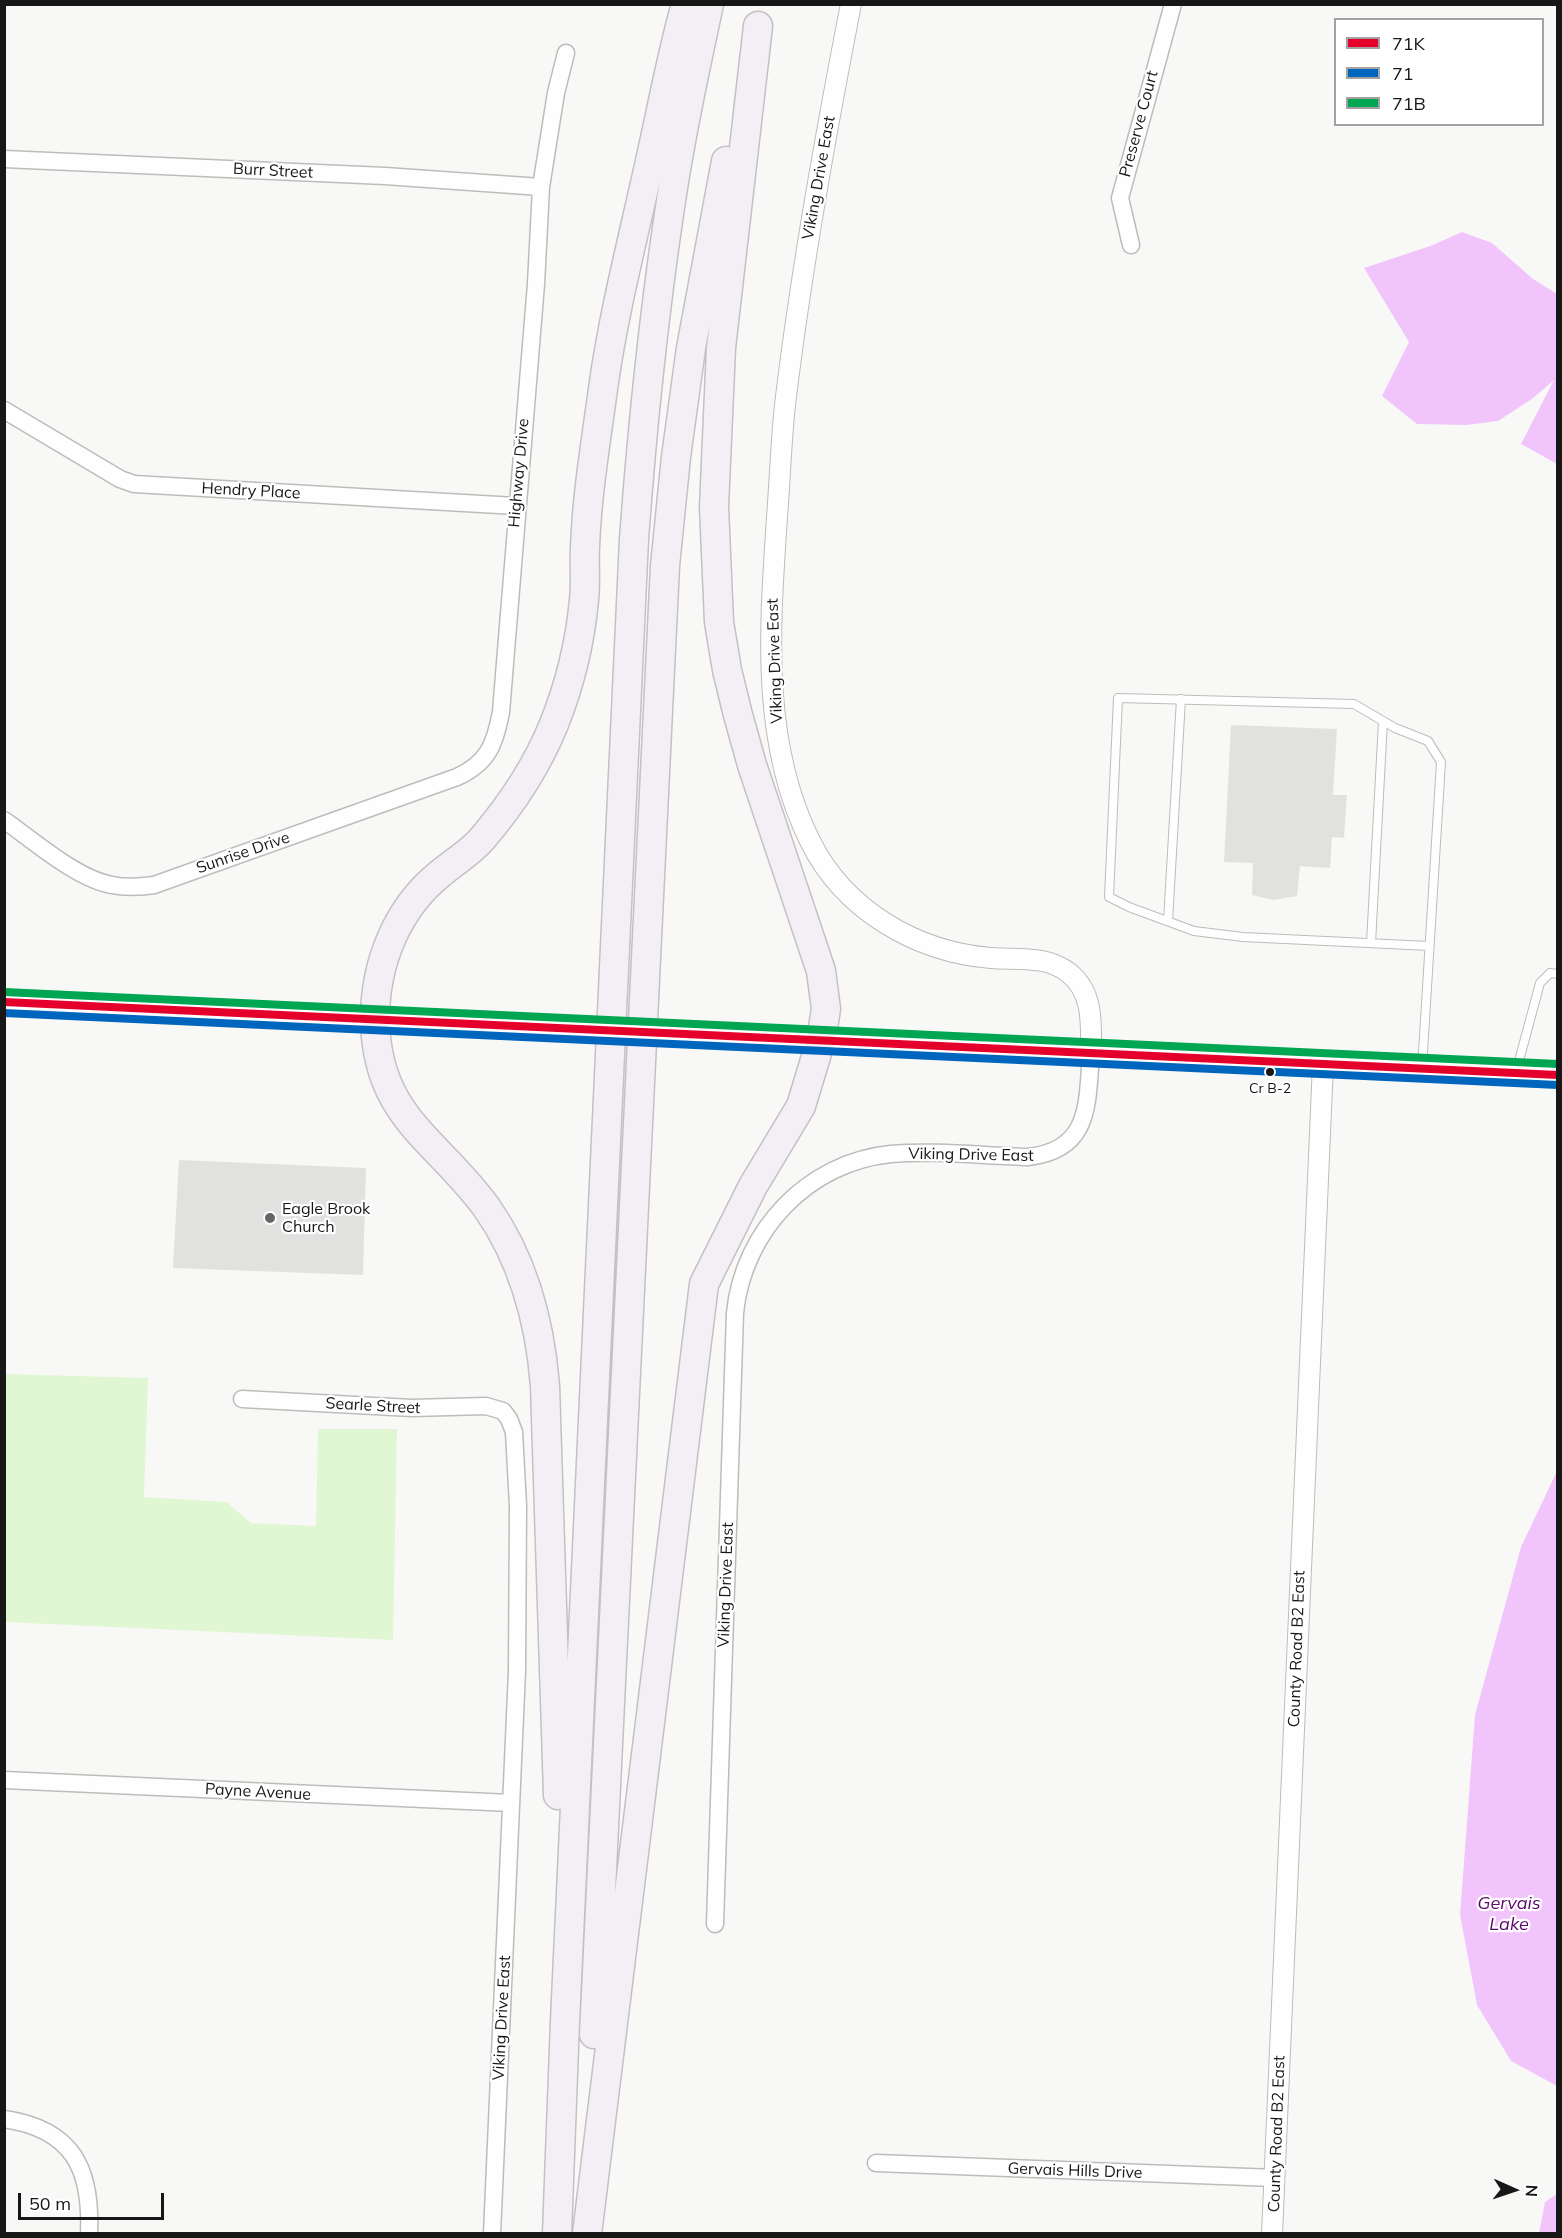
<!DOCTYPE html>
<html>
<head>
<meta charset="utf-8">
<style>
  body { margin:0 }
  #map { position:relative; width:1562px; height:2238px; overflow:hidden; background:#f8f9f7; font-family:Mulish,sans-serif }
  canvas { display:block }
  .frame { position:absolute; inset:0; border:6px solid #161716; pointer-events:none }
  .legend { position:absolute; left:1334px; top:18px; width:210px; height:108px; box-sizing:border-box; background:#fff; border:2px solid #a2a2a2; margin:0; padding:8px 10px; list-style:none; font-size:18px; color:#161716 }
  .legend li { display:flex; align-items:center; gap:12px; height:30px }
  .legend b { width:30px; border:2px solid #a2a2a2 }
  .north { position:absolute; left:1484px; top:2160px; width:60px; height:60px; -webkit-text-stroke:4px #fff; paint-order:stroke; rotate:93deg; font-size:16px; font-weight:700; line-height:24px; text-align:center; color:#161716 }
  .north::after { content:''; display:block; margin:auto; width:21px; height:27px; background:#161716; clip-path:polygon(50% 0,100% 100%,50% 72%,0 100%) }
  .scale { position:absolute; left:18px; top:2193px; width:146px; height:27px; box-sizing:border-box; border:3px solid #161716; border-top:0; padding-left:8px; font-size:18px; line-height:21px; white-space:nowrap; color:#161716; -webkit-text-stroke:4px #fff; paint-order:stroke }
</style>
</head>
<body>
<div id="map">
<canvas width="1562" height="2238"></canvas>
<div class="frame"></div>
<ul class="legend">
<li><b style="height:8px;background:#e4002b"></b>71K</li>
<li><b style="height:8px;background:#0065bd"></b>71</li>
<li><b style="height:8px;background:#00a651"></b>71B</li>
</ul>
<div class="north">N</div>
<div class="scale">50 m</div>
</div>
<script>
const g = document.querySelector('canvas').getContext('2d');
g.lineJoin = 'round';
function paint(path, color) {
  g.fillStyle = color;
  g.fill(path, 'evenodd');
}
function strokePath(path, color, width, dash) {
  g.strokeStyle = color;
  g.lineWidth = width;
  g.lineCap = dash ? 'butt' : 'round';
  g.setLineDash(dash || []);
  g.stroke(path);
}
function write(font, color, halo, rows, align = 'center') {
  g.font = font + ' Mulish,sans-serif';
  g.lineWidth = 4.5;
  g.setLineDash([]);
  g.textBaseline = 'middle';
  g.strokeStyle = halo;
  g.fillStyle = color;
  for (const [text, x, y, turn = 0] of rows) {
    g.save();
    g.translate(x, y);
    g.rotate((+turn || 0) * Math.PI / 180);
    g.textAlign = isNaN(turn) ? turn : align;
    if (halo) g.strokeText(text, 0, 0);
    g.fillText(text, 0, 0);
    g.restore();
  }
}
paint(new Path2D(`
  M5,1374L148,1378L144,1497L227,1502L251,1523L316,1526L318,1429H397L393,1640L5,1622Z`), '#e1f7d3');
paint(new Path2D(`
  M1462,232L1492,243L1533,279L1557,294V464L1521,444L1554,380L1532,399L1498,421L1466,425L1417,424L1382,396L1409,342L1364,268L1433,245Z
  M1557,1471V2086L1511,2061L1477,2005L1460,1915L1475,1715L1521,1547Z
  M1557,2194V2233H1539L1545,2202Z`), '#f1c5fb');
paint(new Path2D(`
  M1231,725L1337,729L1333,795H1347L1344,838L1332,837L1330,868L1300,866L1297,896L1274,900L1252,895L1253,863L1224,862Z
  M179,1160L366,1168L363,1275L173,1268Z`), '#e1e2e0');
const service = new Path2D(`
  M1168,921L1181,699
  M1371,943L1383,721
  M1422,1068L1441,762L1428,741L1395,728L1354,704L1118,698L1109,897L1129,907L1194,931L1243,937L1429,946
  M1516,1072L1540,983L1550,973L1558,974`);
const minor = new Path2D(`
  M4,159L385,176L541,187
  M1131,245L1120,198L1173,4
  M4,410L120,479L134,484L516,506
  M4,820C34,841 77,879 112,885C126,888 140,887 154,885L457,777C488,763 495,744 501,712L536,284L541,187L556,93L566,53
  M242,1399L412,1408L486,1406L503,1411L509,1419L514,1432L518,1506L517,1671L492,2234
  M4,1780L511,1803
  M715,1924L735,1313C743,1231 808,1162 891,1154C934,1150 985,1156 1028,1157C1091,1150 1087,1104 1091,1053
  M4,2119C73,2129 92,2169 89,2234
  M876,2163L1275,2178`);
const tertiary = new Path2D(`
  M851,4C825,137 801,270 785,405C781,442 780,479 777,517C770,625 760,741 810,841C844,910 916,952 991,958C1017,960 1047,955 1069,973C1094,993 1091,1024 1091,1053
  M4,1002L531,1027
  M724,1034L1558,1075
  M1272,2234L1323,1064`);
const motorway = new Path2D(`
  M558,1795L545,1386C540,1322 524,1261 487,1208C437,1139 376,1117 375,1019C375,963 397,908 441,873C455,861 470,853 482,839C511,805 537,766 554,724C570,684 580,643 584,600C586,582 584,564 585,547C587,494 596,441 603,389C614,309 635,231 652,152C663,103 672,53 686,4
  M594,2034L665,566L676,457L691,348L726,161
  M557,2234L565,2021L634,539C642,430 653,322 669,214C679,144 694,74 709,4
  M587,2234L704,1284L753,1186L801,1106L821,1040L826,1009L821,971L752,765L738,715L727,670L719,622L714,507L721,348L758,26`);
strokePath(service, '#bcbdbb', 10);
strokePath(minor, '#bcbdbb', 19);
strokePath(tertiary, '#bcbdbb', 22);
strokePath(motorway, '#c5bfc6', 31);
strokePath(service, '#fefefe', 8);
strokePath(minor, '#fefefe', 16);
strokePath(tertiary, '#fefefe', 20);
strokePath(motorway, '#f4eef5', 28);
const tertiaryBridge = new Path2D(`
  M531,1027L724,1034`);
strokePath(tertiaryBridge, '#bcbdbb', 22, []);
strokePath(tertiaryBridge, '#fefefe', 20);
strokePath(new Path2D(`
  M4,1002L1558,1075`), '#e4002b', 8);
strokePath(new Path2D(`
  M4,1013L1558,1085`), '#0065bd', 8);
strokePath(new Path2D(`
  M4,992L1558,1064`), '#00a651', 8);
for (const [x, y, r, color] of [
  [1270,1072,5,"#161716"],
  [270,1218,6,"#656665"]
]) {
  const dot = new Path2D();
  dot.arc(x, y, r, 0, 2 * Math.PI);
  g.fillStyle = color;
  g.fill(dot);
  strokePath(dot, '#fff', 2);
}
write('14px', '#161716', '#fff', [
  ["Cr B-2",1270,1089]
]);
write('16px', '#161716', '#fff', [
  ["Preserve Court",1139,124,-75],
  ["Burr Street",273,171,3],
  ["Viking Drive East",819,178,-80],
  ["Highway Drive",519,473,-85],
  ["Hendry Place",251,491,3],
  ["Viking Drive East",775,661,-92],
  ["Sunrise Drive",243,853,-19],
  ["Viking Drive East",971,1155,1],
  ["Searle Street",373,1406,3],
  ["Viking Drive East",726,1585,-88],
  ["County Road B2 East",1297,1649,-88],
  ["Payne Avenue",258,1792,3],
  ["Viking Drive East",502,2018,-87],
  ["County Road B2 East",1277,2134,-88],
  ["Gervais Hills Drive",1075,2171,2]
]);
write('16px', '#161716', '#fff', [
  ["Eagle Brook",282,1209],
  ["Church",282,1227]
], 'left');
write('italic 18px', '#590769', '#fff', [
  ["Gervais",1509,1904],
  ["Lake",1509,1925]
]);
</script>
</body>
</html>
